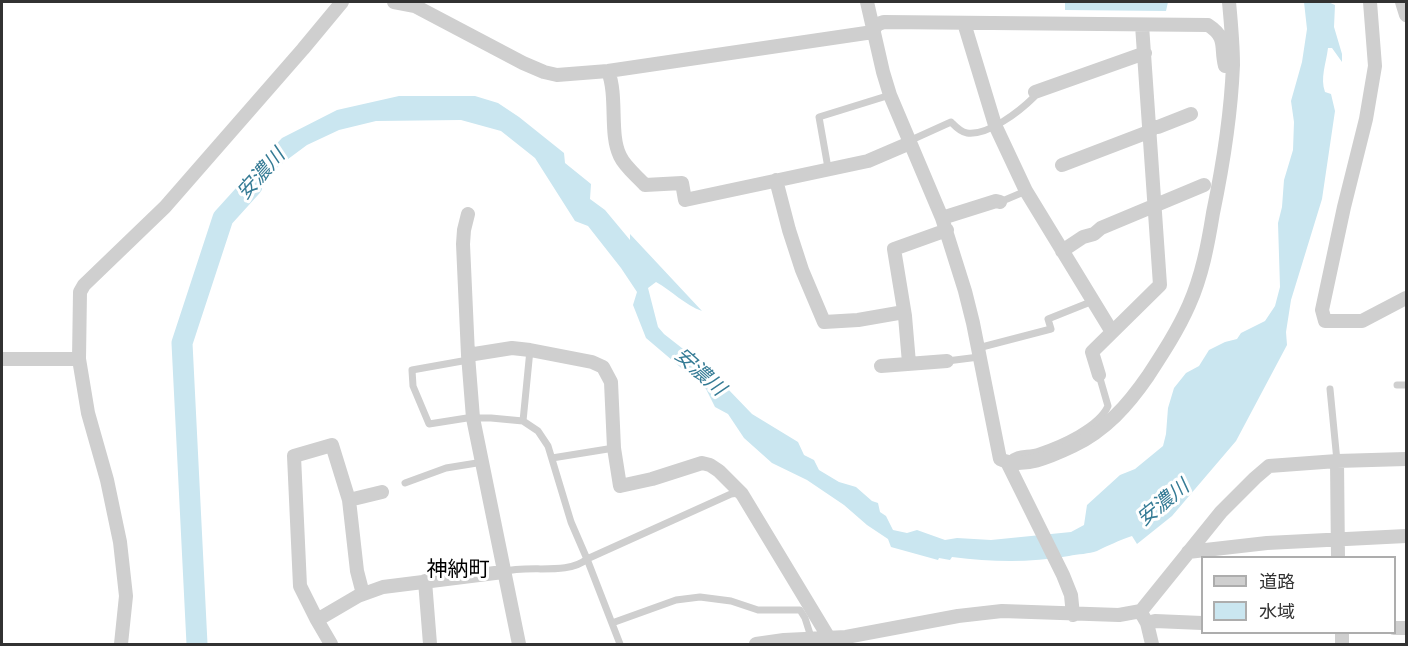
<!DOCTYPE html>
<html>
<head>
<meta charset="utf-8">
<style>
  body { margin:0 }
  #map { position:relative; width:1408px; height:646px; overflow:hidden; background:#fff; font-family:Jost,"Noto Sans JP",sans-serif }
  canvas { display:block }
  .frame { position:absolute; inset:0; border:3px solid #323232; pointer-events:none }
  .legend { position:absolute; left:1201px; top:556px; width:195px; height:78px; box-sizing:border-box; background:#fff; border:2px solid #adadad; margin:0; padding:8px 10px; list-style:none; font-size:18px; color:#323232 }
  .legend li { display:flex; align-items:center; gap:12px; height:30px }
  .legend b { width:30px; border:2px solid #adadad }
</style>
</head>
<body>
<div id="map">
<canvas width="1408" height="646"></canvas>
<div class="frame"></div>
<ul class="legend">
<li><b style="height:8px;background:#cfcfcf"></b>道路</li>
<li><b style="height:16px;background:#cae6f0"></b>水域</li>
</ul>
</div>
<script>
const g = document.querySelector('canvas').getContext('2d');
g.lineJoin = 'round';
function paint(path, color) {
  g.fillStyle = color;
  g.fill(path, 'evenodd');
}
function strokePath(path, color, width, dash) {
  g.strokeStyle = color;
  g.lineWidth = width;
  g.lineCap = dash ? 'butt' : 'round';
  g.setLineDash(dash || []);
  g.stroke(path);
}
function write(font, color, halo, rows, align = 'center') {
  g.font = font + ' Jost,"Noto Sans JP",sans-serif';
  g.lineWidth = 6;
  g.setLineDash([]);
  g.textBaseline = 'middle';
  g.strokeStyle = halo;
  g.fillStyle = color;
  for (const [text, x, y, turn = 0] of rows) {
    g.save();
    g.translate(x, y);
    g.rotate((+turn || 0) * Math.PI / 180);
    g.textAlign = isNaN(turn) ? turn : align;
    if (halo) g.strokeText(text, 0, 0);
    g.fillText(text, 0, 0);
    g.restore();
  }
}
paint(new Path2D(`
  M1065,2H1168L1166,11L1065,10Z
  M1304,2H1328L1335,5L1334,27L1342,54V62L1332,48H1328C1326,64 1320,78 1325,92L1331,94L1335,111L1322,199L1291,300L1286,332L1287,345L1236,441L1172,516L1137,544L1132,536C1118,541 1109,545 1097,551C1089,554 1078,554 1069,556C1028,563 993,562 952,557L950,560L939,558L938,560L891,547L888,539L867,525L844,505L807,480L772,463L744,438L728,414L715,407L706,389L646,338L633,305L637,292L621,268L588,226L575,221L535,158L501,131L461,120L376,121L339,130L307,145L280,165L263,180L260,191L224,213L239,195L237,186L282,138L337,110L399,96H475L498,103L519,117L564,153L565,163L591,184L590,199L605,210L630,240V234L702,311C685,305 672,291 656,282L648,288L658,327L664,334L701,363L712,377L726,387L752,414L798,442L804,455L814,460L819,470L839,482L856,487L872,501L878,503L880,512L886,516L893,530L907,533L917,530L945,540L957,538L991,540L1071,532L1084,525L1087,505L1120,475L1135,469L1163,446L1166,434L1168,408L1174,388L1186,373L1199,366L1209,350L1225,342L1237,339L1241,333L1265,321L1275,306L1280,287L1278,223L1282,207L1284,180L1293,150L1294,122L1291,101L1302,62L1307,29Z`), '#cae6f0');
strokePath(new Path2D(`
  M197,644L182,343L223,218L252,186`), '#cae6f0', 21);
strokePath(new Path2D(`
  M909,141L951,122C955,126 960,132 967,133C988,136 1020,111 1034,97L1035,92
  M828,168L819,117L890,95
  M1000,202L1026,191
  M978,348L1051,329L1048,319L1093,301
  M468,360L412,370L413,386L429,424L467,418H491L523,421L538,431L548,446L571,522L587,559L620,644
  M947,361L979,357
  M1397,385H1406
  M1330,389L1337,461
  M523,421L530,350
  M552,458L614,448
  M1009,460C1017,451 1028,455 1039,451C1060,444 1099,427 1108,406L1099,375
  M405,483L446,468L483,462
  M503,572C527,564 567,576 587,559L731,494L739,493
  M612,623L676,600L700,597L731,601L758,610H800L805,618L811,637`), '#cfcfcf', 7);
strokePath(new Path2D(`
  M394,2L415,6L523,63L544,72L557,75L608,71L873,32
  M867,2L883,72L890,95L942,218L965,291L973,323L1000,459C1022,470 1052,456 1073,446C1106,430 1128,405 1148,376C1163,353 1178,330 1189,305C1202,276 1208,244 1213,213C1223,165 1231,114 1233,65C1233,44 1231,23 1229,2
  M1370,2L1375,66L1366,119L1344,207L1322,310L1325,321H1362L1406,298
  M1402,2L1406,15
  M964,23L995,125L1026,191L1112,332
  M873,30L878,24L884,22L1208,25C1228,38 1220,47 1225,66
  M608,71C618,97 609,134 620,156C625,167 637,176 645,185L682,183L685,200L868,161L910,143
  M1035,92L1145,53
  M1151,127H1158L1191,114
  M1062,165L1151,131
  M776,180L789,230L802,270L824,322L858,320L904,312
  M468,214L464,230L463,244L468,355L473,418L519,644
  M942,218L996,201L1000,202
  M1062,251L1083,237L1094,234L1101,228L1204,185
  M468,355L512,348L530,350L592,362L603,367L611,382L614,448L620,486L652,479L702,463L710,465L719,471L742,494L829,638
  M2,359H79
  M909,363L905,316L894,249L947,230
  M881,366L947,361
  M1099,375L1092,352L1160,285L1142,25
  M1337,461L1338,558
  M1007,462L1063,575L1071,595L1073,615
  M1188,552L1267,543L1406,536
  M425,581L430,644
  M363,594L357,571L349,500L382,492
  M1143,616L1147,623L1152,644
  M317,620L300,586L294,456L332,445L349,500
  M1147,623L1155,621L1202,623
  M1394,628H1406
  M1342,632V644
  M121,644L126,596L120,542L107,480L88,413L79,359L80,292L84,285L165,207L303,49L342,2
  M331,644L317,620L358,596L383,587L503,572
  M756,644L784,640L846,637L958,616L1002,611L1119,615L1141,611L1221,512L1255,478L1269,466L1337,461L1406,459`), '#cfcfcf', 14);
write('italic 20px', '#357b95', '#fff', [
  ["安濃川",262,175,-48],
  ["安濃川",699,373,42],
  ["安濃川",1164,504,-39]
]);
write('21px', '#000', '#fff', [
  ["神納町",458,571]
]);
</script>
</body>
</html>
